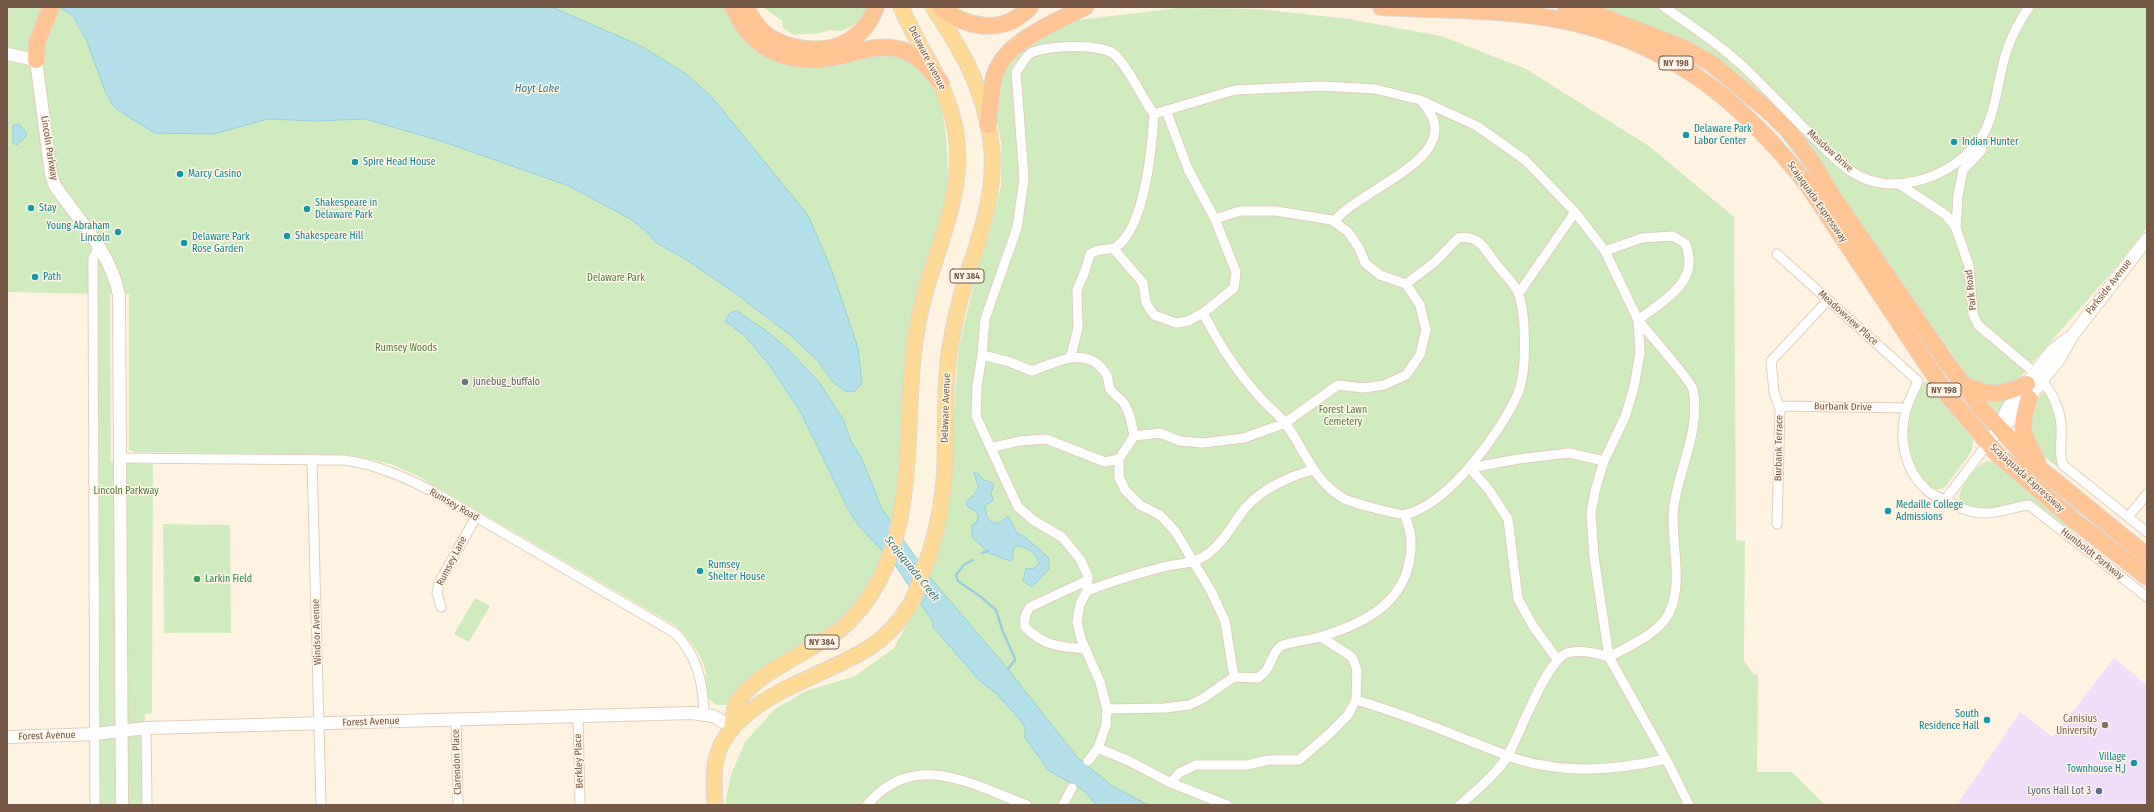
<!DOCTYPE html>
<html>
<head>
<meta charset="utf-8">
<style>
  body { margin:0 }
  #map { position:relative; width:2154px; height:812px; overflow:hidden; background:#fef3e0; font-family:"Fira Sans Condensed",sans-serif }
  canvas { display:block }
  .frame { position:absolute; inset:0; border:8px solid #765846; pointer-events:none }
</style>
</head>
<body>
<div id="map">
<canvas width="2154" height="812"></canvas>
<div class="frame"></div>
</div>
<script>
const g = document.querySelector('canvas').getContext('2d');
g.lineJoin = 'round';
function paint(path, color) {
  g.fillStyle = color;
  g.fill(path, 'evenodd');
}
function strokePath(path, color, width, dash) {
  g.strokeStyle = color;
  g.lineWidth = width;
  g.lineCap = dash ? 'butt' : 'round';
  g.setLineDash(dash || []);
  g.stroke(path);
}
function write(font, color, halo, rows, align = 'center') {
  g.font = font + ' "Fira Sans Condensed",sans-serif';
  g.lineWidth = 3;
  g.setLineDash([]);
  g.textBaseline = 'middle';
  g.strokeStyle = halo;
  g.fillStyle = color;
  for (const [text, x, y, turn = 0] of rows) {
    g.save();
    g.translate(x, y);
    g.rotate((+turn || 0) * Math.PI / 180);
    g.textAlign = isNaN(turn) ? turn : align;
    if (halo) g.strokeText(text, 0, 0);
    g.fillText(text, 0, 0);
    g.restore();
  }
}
paint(new Path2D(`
  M2114,658L2147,685V805H1957L2020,712L2053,737Z`), '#f0ddfa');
paint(new Path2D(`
  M7,7H730L736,20L848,58L902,53C911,61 924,70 931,81C946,103 948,154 948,181L898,496L886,542L877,570L862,596L839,623L727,705H717L708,698C706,690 707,682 706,673C702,654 690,640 676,626L416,475L391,464L349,455L135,452L129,450V294H110L111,462L153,464L152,713L145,714V805H98V294L7,292Z
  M763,7H868C864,19 850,30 837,31C835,31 833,30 831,30C828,30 823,33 819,33C811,35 803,33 794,35L783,28L782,21Z
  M1597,7H2147V227L2118,265L2014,384L2010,388L1972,382L1916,303L1763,101Z
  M1178,8L1259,9L1349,19L1441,36L1526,69L1649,146L1734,217L1736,540L1745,541L1744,661L1753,674L1758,675L1757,772H1792L1825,805H725L731,775L745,742L775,709L806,691L855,676L894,648L918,603L932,569L946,513L959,346L980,258L990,233L1001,186V142L996,115L1000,77L1009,61L1022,48L1051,31L1079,20Z
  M1926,381L1973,440L1972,451L1945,487C1920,501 1907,444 1907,429C1907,417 1911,407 1916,396C1919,390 1921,385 1926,381Z
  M2045,390L2056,418V456L2063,470L2062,471L2036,450L2025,426L2032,404Z
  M2015,393L1998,413L1981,395Z
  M1987,461L1993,462L2028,489L2072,529L2071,531L2034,502L2023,501L1990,508L1964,506L1959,498C1960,486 1976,465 1987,461Z
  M163,524L230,525L231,633H164Z
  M475,598L490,606L469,642L454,634Z`), '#d0ecbe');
const water = new Path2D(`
  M60,7H552L641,46L685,73L711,96L808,215L832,271L858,348L862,384L854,392L845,391L833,382L818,361L789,334L735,293L685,259L655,242L650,235L632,220L569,186L441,141L365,119L315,121L268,119L214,134L155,133L118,110L112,104L105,91L86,39L73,16Z
  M19,124L26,132V136L17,145L13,143V126Z
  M737,311L765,330L787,348L819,382L844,421L851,441L862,459L882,509L929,576L1008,669L1077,757L1111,785L1148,805H1097L1083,790L1049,771L1025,738V727L1020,720L997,694L980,681L933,627V622L893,562L859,526L847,507L801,413L770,366L745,336L725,321L730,313Z
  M977,472L982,479L992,483L994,485L991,493L993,500L985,506L987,518L994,523H999L1008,516L1017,533L1025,537L1049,558V569L1032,587L1023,581L1026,568L1033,569L1039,564C1038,555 1025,545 1016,546L1013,550V559L1010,561L989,553L972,537V525L976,523L978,517L976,511L968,507L966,503C969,497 978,494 978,487C978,482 975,478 974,473Z`);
paint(water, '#b3e0e8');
strokePath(water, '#99d0db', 1);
strokePath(new Path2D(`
  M982,553L988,551
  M973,560L964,565L956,575L958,581L981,597L996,610L1003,632L1014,656L1015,660L1008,669`), '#99d0db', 2.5);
const minor = new Path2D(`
  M1664,7C1693,27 1723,47 1748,71C1771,94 1793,117 1816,140C1827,150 1837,162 1849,170C1889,198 1945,180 1975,146C1998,120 1996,78 2008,47C2013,33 2021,19 2029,7
  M1982,150L1963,170L1958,195L1956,228L1969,266L1973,314L1978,325L2035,373
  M1899,184L1946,215L1956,228
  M1334,222C1360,187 1471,157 1423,103
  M1114,249L1143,283L1146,303L1154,315L1176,323L1188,321L1203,313L1234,288L1236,272L1215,219L1188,169L1166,110
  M1777,254L1918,381C1914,391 1909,400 1906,410C1898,438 1905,472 1928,491C1932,495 1939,497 1944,500C1957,506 1967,512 1981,513C1998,514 2013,507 2029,505L2147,597
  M1519,293L1575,212
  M1203,313C1218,342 1235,370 1258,395C1266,405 1277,413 1285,423C1305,449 1313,481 1343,498C1349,502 1401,516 1406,514C1448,505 1502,431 1518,393C1527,372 1526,317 1519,295C1516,284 1501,271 1494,261C1483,247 1479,235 1458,238L1435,262L1406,284
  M982,355L1007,361L1032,371C1056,362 1088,344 1106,374C1109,378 1108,384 1110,389C1113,394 1119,397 1123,402C1130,411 1132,425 1134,436L1119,459L1105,462L1046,439L1019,441L990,448
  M1071,356L1078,328L1077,290L1085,271L1090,254C1100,247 1110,251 1116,247C1145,227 1152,148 1154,114
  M2042,381C2055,396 2063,416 2061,437C2061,447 2059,455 2063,465L2147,532
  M1779,406L1907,408
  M1134,436L1160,433L1180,441L1202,443L1244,438L1285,423L1338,385L1363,388L1384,385L1406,375L1420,355L1426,330L1420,305L1406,284L1380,275L1365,263L1359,248L1348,232L1332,220L1276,211H1240L1215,219
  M120,458L344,460C375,464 404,477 432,491L675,633C698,656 703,683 704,714
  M312,459L321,805
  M1119,459V477L1125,490L1140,505L1160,515L1175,531L1211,591L1225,621L1234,677
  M1470,468L1489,490L1508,519L1518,599L1533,626L1557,659
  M1470,468L1518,459L1569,453L1604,461
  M1945,500L1988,443
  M2128,517L2147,494
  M1777,524L1780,409L1774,392L1771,361L1828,300
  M1087,591C1112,581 1137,574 1163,567C1179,563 1196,564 1209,553C1225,541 1234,521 1247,506C1264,488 1290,476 1313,470
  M441,607L437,593L439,583L476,517
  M1086,649C1059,647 1044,646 1025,627C1024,618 1025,614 1030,607L1088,580
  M1356,700C1395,711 1432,726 1470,741C1493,750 1517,761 1542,765C1583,773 1626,768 1666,759
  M1107,709L1165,708L1189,705L1202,699L1234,677L1258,678C1261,675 1265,673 1267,669C1272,662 1273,651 1281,646C1295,640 1309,641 1323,636C1372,621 1413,597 1411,539C1411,531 1407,523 1405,515
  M578,716L580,805
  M456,720L458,805
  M146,728L147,805
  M1098,748L1129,761L1171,783L1227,805
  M1088,761L1098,748L1106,725L1107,709L1100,682L1081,639L1077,622L1080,604L1087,591L1088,576L1080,559L1062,537L1033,520L1018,507L976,416L977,386L982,355L985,319L1017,228L1024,179L1016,72C1020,67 1026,56 1031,53C1046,45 1103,43 1115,55C1132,72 1140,95 1154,114L1235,90L1321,86L1375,89L1420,100L1477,126L1525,160L1575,212L1605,251L1638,320L1640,353L1634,387L1625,417L1604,461L1595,491L1591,513L1594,557L1609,657L1666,759L1689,805
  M1171,783L1179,773L1196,765H1247L1268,760H1299L1328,735L1348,715L1356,700L1357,670L1352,657L1321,637
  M95,805L93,271V259L99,246
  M867,805C914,749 971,784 1027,805
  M1063,805L1072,788
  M1460,805C1475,791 1498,773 1508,755C1520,734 1546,661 1567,653C1580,649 1596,653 1609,657C1627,647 1660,633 1669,613C1685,580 1669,539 1674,505C1680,466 1701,428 1693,389C1691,381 1646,330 1638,320C1656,306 1691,287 1689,260C1689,255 1687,249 1686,244L1673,236L1642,238L1605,251`);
const tertiary = new Path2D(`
  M7,54L36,60L51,174L55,186C79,220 111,253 119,295L122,805
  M1999,428L2012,419L2059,359L2072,336L2147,239
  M1988,443L1999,428L2007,409L2052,351L2067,339
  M7,737L95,734L146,728L692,713L713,716L732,727`);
const primary = new Path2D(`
  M732,727C733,721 733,713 735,707C748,675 815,650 842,628C851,620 860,610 867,600C922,522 901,412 918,323C929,261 963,206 957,142C952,89 921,54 901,7
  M715,805C714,790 713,774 716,759C732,697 822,678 869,648C884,638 898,624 908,608C915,599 918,585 922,574C936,540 943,503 945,466C946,424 944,382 951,341C955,322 958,304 964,286C978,241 995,199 992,151C987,94 964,53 933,7`);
const trunk = new Path2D(`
  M733,7C752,51 790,66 836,57C859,52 881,42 905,51C920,57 931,71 941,83
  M745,7C751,16 755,25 763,32C783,50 824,55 847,42C861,34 871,21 876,7
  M940,7C967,29 1004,35 1030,7
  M1381,7C1438,10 1495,9 1550,18C1664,37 1741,99 1809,187L1946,393L1988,443L1996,453L2075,521L2147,577
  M1566,7L1601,16L1684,48L1712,64L1766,109L1788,130L1812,162L1833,197L1945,360L1981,408L2028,459L2147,556
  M36,60L37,42L51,7
  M988,125C990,108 990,90 995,74C1006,41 1056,22 1085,7
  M1964,385C1990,396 2001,396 2027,384
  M2029,398C2019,429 2022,433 2037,461`);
strokePath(minor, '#e2cebb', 11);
strokePath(tertiary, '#e2cebb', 14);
strokePath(primary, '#ded7d3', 17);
strokePath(trunk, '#ded7d3', 18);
strokePath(minor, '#fff', 9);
strokePath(tertiary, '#fff', 12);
strokePath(primary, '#ffd996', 15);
strokePath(trunk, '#fec494', 16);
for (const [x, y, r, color] of [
  [1686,135,4,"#0f9aa8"],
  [1954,142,4,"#0f9aa8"],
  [355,162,4,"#0f9aa8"],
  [180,174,4,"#0f9aa8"],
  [31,208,4,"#0f9aa8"],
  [307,209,4,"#0f9aa8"],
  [118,232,4,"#0f9aa8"],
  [287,236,4,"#0f9aa8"],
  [184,243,4,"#0f9aa8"],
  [35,277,4,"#0f9aa8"],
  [465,382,4,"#6b7280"],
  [1888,511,4,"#0f9aa8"],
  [700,571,4,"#0f9aa8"],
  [197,579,4,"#2e9e5b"],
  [1987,720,4,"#0f9aa8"],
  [2105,725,4,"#8d6e63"],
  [2134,763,4,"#0f9aa8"],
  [2099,791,4,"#5c6f8a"]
]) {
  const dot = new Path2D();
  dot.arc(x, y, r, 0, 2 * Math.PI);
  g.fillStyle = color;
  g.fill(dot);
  strokePath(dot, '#fff6e8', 1.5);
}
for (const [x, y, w] of [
  [1676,63,34],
  [967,276,34],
  [1944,390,34],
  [822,642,34]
]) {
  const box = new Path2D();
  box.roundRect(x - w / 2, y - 7, w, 14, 3);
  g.fillStyle = '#fff6e8';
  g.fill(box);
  strokePath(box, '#765846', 1);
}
write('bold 9px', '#765846', null, [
  ["NY 198",1676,63],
  ["NY 384",967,276],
  ["NY 198",1944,390],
  ["NY 384",822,642]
]);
write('10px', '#765846', '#fff6e8', [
  ["Delaware Avenue",927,58,63],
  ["Lincoln Parkway",49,148,81],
  ["Meadow Drive",1830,151,42],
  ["Scajaquada Expressway",1817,202,55],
  ["Parkside Avenue",2109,287,-52],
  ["Park Road",1971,290,-96],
  ["Meadowview Place",1848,318,42],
  ["Burbank Drive",1843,407,1],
  ["Delaware Avenue",946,408,-88],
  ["Burbank Terrace",1779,448,-89],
  ["Scajaquada Expressway",2027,478,42],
  ["Rumsey Road",454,505,30],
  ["Humboldt Parkway",2092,554,38],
  ["Rumsey Lane",452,561,-63],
  ["Windsor Avenue",317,632,-92],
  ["Forest Avenue",371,722,-2],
  ["Forest Avenue",47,736,-2],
  ["Berkley Place",579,761,-92],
  ["Clarendon Place",457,762,-92]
]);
write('10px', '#0d838f', '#fff6e8', [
  ["Delaware Park",1694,129],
  ["Labor Center",1694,141],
  ["Indian Hunter",1962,142],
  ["Spire Head House",363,162],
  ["Marcy Casino",188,174],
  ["Shakespeare in",315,203],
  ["Delaware Park",315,215],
  ["Stay",39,208],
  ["Young Abraham",110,226,"right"],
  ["Lincoln",110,238,"right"],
  ["Shakespeare Hill",295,236],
  ["Delaware Park",192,237],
  ["Rose Garden",192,249],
  ["Path",43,277],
  ["Medaille College",1896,505],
  ["Admissions",1896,517],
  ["Rumsey",708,565],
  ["Shelter House",708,577],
  ["South",1979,714,"right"],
  ["Residence Hall",1979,726,"right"],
  ["Village",2126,757,"right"],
  ["Townhouse H,J",2126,769,"right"]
], 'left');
write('10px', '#4f7d3d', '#fff6e8', [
  ["Delaware Park",616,278],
  ["Rumsey Woods",406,348],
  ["Forest Lawn",1343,410],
  ["Cemetery",1343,422],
  ["Lincoln Parkway",126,491]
]);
write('10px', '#5b616d', '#fff6e8', [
  ["junebug_buffalo",473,382]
], 'left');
write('10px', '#27864d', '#fff6e8', [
  ["Larkin Field",205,579]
], 'left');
write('10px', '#785e54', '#fff6e8', [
  ["Canisius",2097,719],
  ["University",2097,731]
], 'right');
write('10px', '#4e5e75', '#fff6e8', [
  ["Lyons Hall Lot 3",2091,791]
], 'right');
write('italic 11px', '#3b7784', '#fff6e8', [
  ["Hoyt Lake",537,89],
  ["Scajaquada Creek",912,569,51]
]);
</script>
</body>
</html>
